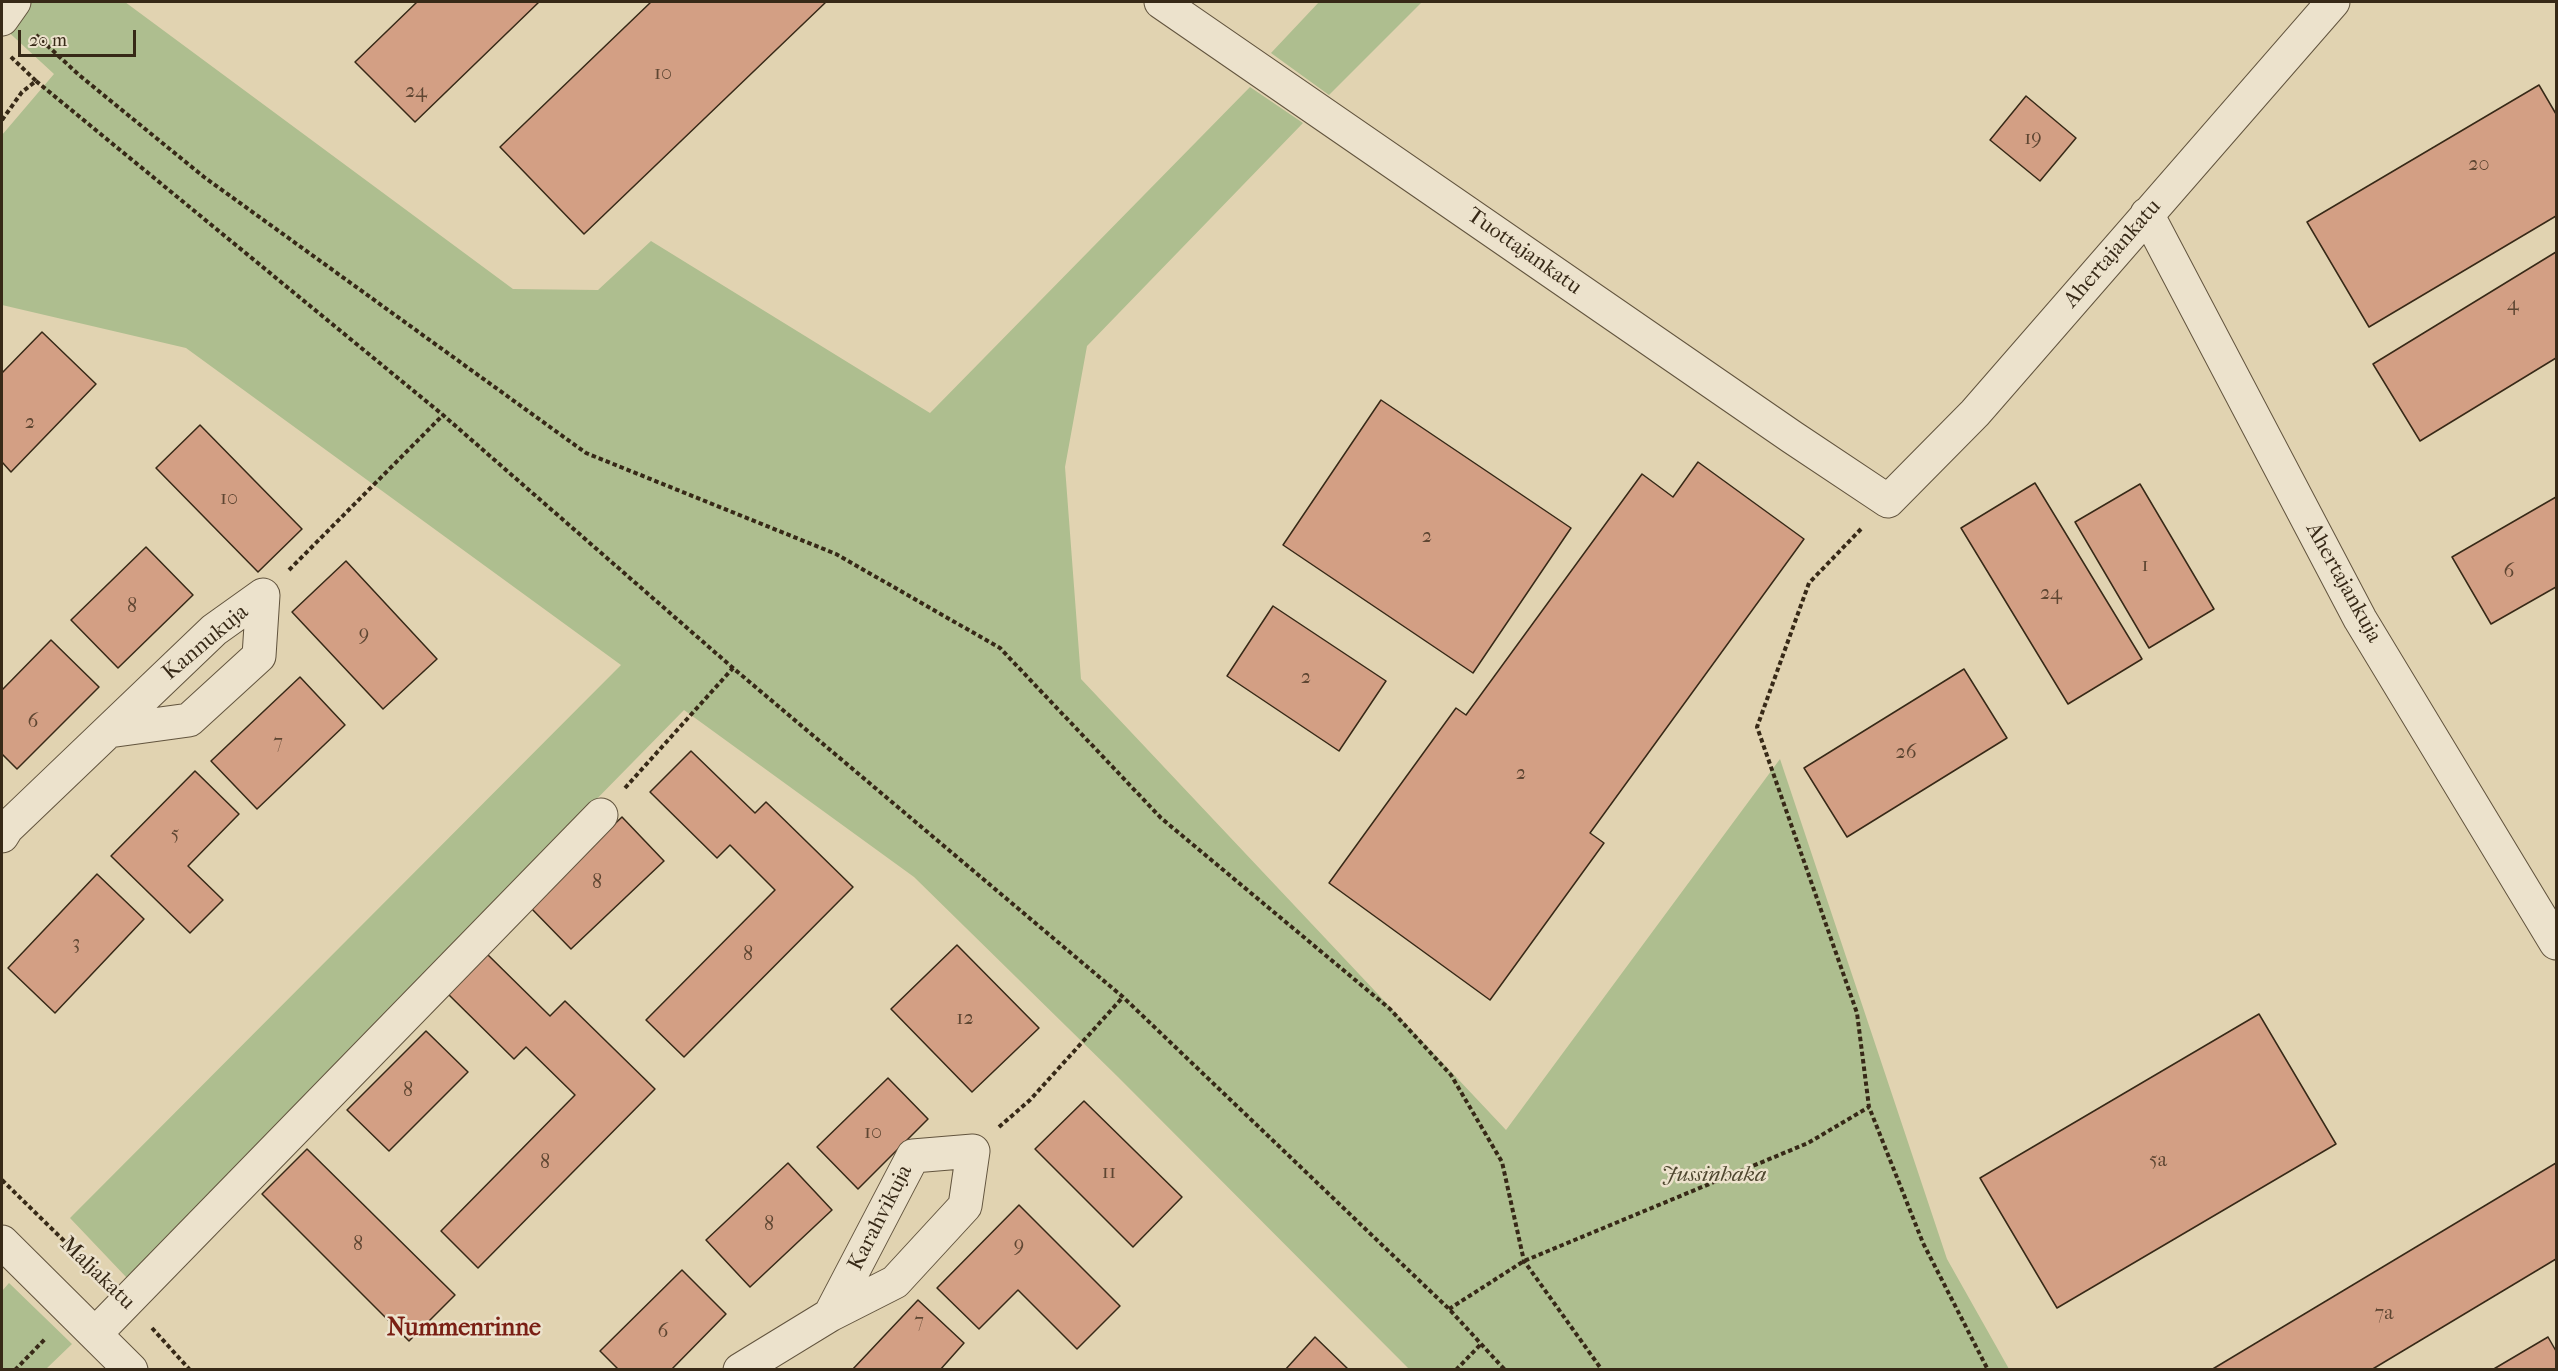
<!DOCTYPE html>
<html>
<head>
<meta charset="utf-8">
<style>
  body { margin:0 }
  #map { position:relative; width:2558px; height:1371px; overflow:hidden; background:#e1d3b1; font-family:"IM FELL French Canon",serif }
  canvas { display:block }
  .frame { position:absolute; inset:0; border:3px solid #372917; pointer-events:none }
  .scale { position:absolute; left:18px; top:30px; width:118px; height:27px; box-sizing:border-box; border:3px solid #372917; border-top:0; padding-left:8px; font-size:18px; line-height:21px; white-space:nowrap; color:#372917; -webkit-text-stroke:4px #ece2cc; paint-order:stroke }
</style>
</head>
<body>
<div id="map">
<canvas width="2558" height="1371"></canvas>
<div class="frame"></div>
<div class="scale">20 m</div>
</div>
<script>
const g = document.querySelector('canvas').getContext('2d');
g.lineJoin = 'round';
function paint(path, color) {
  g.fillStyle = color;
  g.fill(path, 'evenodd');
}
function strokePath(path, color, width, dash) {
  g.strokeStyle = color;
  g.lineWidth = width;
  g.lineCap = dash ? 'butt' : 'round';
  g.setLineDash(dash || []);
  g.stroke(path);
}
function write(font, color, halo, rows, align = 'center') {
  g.font = font + ' "IM FELL French Canon",serif';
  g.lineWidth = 5;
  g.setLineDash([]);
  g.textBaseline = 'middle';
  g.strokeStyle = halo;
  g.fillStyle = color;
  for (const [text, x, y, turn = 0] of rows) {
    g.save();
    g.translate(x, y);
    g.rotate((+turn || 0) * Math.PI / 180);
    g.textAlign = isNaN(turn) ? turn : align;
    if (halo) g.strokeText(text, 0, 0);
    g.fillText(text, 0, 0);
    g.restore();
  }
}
paint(new Path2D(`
  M2,2H125L513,289L598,290L651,241L930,413L1250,87L1303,123L1087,346L1065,467L1081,679L1506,1130L1780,759L1947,1259L2009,1369H1409L1118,1077L914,877L684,710L127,1278L70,1218L621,665L186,348L2,305V135L54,74L2,26Z
  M1319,2H1422L1329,95L1271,53Z
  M9,1283L72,1344L46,1369H2V1291Z`), '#aebe8f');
const building = new Path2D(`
  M417,2H539L415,122L355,62Z
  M651,2H826L584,234L500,147Z
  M2539,85L2556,114V216L2369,327L2307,222Z
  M2026,96L2076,138L2040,181L1990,140Z
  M2556,252V358L2420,441L2373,364Z
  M42,332L96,384L11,472L2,462V373Z
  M1381,400L1571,528L1473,673L1283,545Z
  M200,425L302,529L258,572L156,468Z
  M1698,462L1804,539L1590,833L1604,843L1490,1000L1329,883L1456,708L1466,715L1642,474L1673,497Z
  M2035,483L2142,659L2068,704L1961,528Z
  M2140,484L2214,609L2149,648L2075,522Z
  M2556,497V587L2491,624L2452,557Z
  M146,547L193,595L118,668L71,620Z
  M346,561L437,659L383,709L292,612Z
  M1273,606L1386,681L1339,751L1227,676Z
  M51,640L99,687L17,769L2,754V690Z
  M1964,669L2007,738L1847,837L1804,768Z
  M300,677L345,725L257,809L211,761Z
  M691,751L755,813L766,802L853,887L684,1057L646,1020L775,890L730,845L717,858L650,792Z
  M195,771L239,814L188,866L223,900L190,933L111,856Z
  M622,817L664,861L571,949L529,906Z
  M97,874L144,919L55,1013L8,968Z
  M957,945L1039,1028L972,1092L891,1009Z
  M487,954L550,1016L565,1001L655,1089L478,1268L441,1231L575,1095L526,1047L514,1059L448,994Z
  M2259,1014L2336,1144L2057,1308L1980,1178Z
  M426,1031L468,1072L389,1151L347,1110Z
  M888,1078L928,1119L858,1189L817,1147Z
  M1084,1101L1182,1197L1133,1247L1035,1149Z
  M307,1149L455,1295L409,1341L262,1194Z
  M788,1163L832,1210L750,1287L706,1240Z
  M2556,1163V1259L2371,1370H2211Z
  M1019,1205L1120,1306L1077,1349L1018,1290L979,1329L937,1288Z
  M682,1270L726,1314L671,1370H619L600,1351Z
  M918,1300L964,1343L940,1370H852Z
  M1315,1337L1349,1370H1285Z
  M2548,1337L2556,1351V1370H2492Z`);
paint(building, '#d39f84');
strokePath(building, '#372917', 1.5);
const minor = new Path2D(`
  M1161,2L1792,437L1888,501L1975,413L2333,2
  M2,19L14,2
  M2147,214L2360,619L2556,943
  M2,836L7,828L214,630L263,595L259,656L189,720L109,731
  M2,1242L131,1370
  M96,1333L601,815
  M740,1370L830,1315L895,1282L965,1206L973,1151L913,1156L830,1315`);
strokePath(minor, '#62543e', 35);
strokePath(new Path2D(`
  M36,35L79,75L204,177L586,453L836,554L1000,648L1161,818L1390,1009L1451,1075L1502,1162L1524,1261L1602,1370
  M36,81L443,415L733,668L1123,997L1449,1309L1505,1370
  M2,120L22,92L36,81L10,56
  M1861,529L1809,583L1757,727L1857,1013L1869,1107L1923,1243L1988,1370
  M289,570L443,415
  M625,788L733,668
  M999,1127L1030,1100L1123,997
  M2,1180L100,1276
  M1449,1309L1524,1261L1808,1143L1869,1107
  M152,1328L190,1370
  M15,1370L46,1338
  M1456,1370L1480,1345`), '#372917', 4, [4.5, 3]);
strokePath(minor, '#ece2cc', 33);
write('20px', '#5e4632', null, [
  ["10",663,74],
  ["24",416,92],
  ["19",2033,139],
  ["20",2479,165],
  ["4",2513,305],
  ["2",30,423],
  ["10",229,499],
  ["2",1427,537],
  ["1",2145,566],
  ["6",2509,572],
  ["24",2051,594],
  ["8",132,607],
  ["9",364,635],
  ["2",1306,678],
  ["6",33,722],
  ["7",278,743],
  ["26",1906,753],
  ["2",1521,774],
  ["5",175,835],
  ["8",597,883],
  ["3",76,944],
  ["8",748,955],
  ["12",965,1019],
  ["8",408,1091],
  ["10",873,1133],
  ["5a",2158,1161],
  ["8",545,1163],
  ["11",1109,1173],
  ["8",769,1225],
  ["8",358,1245],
  ["9",1019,1246],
  ["7a",2384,1314],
  ["7",919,1322],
  ["6",663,1332]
]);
write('22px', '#372917', '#ece2cc', [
  ["Tuottajankatu",1524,252,35],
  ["Ahertajankatu",2113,254,-49],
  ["Ahertajankuja",2343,583,61],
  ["Kannukuja",206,643,-40],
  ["Karahvikuja",881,1218,-63],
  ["Maljakatu",97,1274,44]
]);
write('italic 22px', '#4f472f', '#ece2cc', [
  ["Jussinhaka",1714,1176]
]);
write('bold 24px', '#7a1f14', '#ece2cc', [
  ["Nummenrinne",464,1329]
]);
</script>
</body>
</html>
